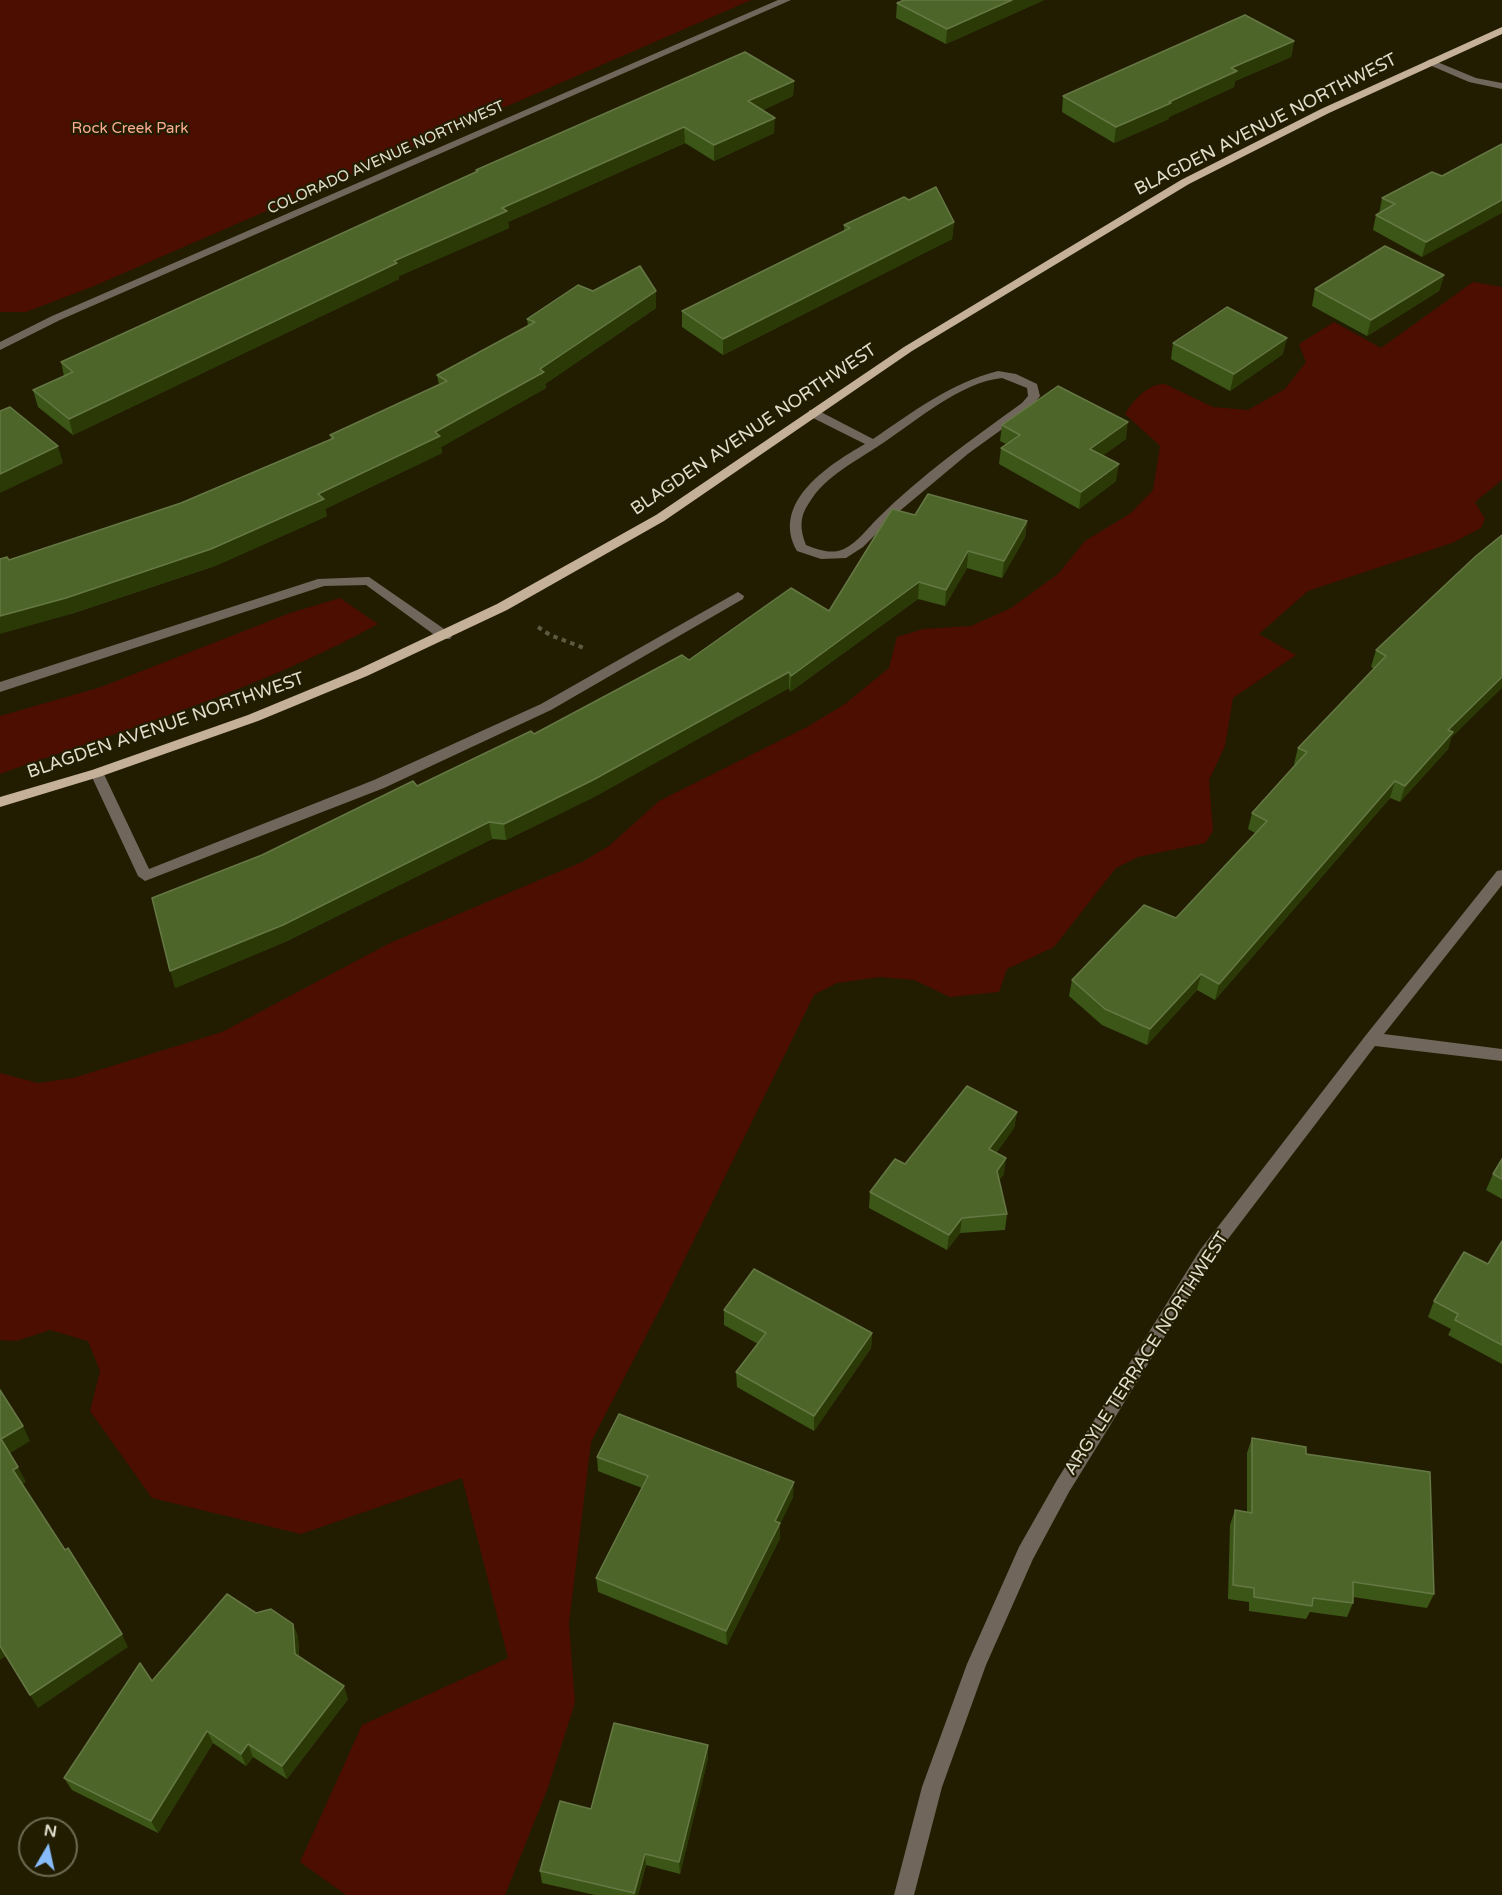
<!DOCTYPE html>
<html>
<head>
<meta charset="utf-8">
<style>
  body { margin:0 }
  #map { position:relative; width:1502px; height:1895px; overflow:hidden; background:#221d01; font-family:"Varela Round",sans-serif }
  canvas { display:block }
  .north { position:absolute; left:18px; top:1817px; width:60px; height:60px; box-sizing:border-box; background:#221d01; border:2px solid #6e6a52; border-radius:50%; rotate:9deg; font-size:16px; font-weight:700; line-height:24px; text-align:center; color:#e0decc }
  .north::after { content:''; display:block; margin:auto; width:21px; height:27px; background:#87bbfb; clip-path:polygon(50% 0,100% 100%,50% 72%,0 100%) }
</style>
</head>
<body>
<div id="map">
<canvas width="1502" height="1895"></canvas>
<div class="north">N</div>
</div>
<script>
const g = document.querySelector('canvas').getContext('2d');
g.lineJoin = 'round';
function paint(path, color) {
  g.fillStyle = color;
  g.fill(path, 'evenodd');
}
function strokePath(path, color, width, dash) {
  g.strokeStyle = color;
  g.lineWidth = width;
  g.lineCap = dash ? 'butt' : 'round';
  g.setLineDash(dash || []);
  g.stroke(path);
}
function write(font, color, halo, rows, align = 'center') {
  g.font = font + ' "Varela Round",sans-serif';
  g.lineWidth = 4.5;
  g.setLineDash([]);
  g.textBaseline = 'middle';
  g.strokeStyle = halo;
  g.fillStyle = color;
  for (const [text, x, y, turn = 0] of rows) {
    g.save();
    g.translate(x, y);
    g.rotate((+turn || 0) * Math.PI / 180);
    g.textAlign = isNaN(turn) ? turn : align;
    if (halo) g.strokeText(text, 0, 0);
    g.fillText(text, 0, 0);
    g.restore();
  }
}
paint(new Path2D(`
  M0,0H751L94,286L26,312H0Z
  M1473,282L1502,287V480L1475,502L1485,519L1481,528L1452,543L1308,591L1259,634L1296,655L1233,698L1225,746L1209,780L1213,831L1205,843L1138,857L1116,868L1054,947L1007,969L999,992L950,997L914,980L880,977L837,983L814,995L664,1301L591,1442L569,1623L575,1703L547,1790L505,1895H346L300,1862L362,1725L508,1658L462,1478L301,1534L152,1498L90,1411L100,1371L88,1341L50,1330L16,1341L0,1340V1073L38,1083L73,1078L222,1032L390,943L582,862L609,846L659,801L807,727L845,704L889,668L897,637L923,629L971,626L1011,608L1058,574L1085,541L1131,513L1153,490L1160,446L1125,414C1134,400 1147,384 1165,384L1213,407L1248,410L1285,389L1306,362L1299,344L1334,322L1381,348Z
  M340,598L378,624C263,688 124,730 0,774V716L101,687L290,613Z`), '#4b0e00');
strokePath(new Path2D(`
  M538,627L550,635L584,648`), '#5d5941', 4, [4.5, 4.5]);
paint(new Path2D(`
  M778,0H791L60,320L0,350V342L52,316Z
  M1430,59L1476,78L1502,83V89L1469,82L1427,64L1425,62Z
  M998,371L1016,374L1037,384L1040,396L1030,409L969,453L896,514L863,547L846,558L821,559L797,551C770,503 828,465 865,444L809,416V410H817L873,439C913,412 950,383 998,371ZM1002,378L1027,388L1028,396L1022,403C972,439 921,475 877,519C867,529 853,548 838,551C827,553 816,549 806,545C800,530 799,517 809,503C826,475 857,461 883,443C916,421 961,382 1002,378Z
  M369,577L450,633L452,636L450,639H440L366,585L324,586L0,692V682L318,579Z
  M738,592L744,596L743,599L551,710L384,788L145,881L138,876L90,773L92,770H102L149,869L374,780L541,704Z
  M1502,870V885L1384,1034L1502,1049V1061L1375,1046L1212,1260L1069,1492L1033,1559L986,1665L942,1787L914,1895H894L922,1787L967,1664L1019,1547L1057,1480L1200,1250L1366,1035L1497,871Z`), '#70665b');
paint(new Path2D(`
  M1502,27V34L1329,113L1189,184L912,351L664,521L507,610L367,676L258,721L102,776L0,807V797L92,770L248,715L357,670L497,604L656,515L904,347L1181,180L1321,109Z`), '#c5b099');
paint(new Path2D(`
  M1044,0L946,44L896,18L897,3Z
  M1294,41L1291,57L1235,81L1234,87L1169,117V119L1114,143L1062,112L1063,96Z
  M794,81L793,96L763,110L774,133L714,161L685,143L508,222L509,228L399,276V279L73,435L38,407L33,390L64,376L61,362L476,172V170Z
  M1502,144L1422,257L1373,230L1376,215L1379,214L1382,198L1442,176Z
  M954,222L952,239L723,355L682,327V311L844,231V225Z
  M1444,275L1439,291L1367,336L1312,306L1315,289Z
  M593,291L656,308L545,384L546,388L441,447L442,453L325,509L327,516L215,566L71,614L9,560L181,503L331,439L330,435L439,385L437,375L528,326L527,319Z
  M1173,343L1283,354L1230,391L1171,359Z
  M1002,425L1126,439L1102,456L1116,481L1079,509L999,464L1001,448L1006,444L1000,441Z
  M915,515L1027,521L1025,537L1002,578L967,568L945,606L918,599L790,692L789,688L594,797L506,840L492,839L287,941L175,988L262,855L534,734L829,611Z
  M1476,556L1451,738L1448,749L1400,802L1390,798L1215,1000L1197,990L1147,1045L1102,1025L1069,996L1072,980L1176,918L1255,833L1248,829L1252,813L1295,765L1294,764L1298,748L1374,669L1371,667L1376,650Z
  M1017,1112L1014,1128L996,1153L1004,1174L999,1180L1007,1214L1005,1230L960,1233L947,1250L869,1208L870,1192L905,1164Z
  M1502,1159V1199L1486,1190L1493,1174Z
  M1502,1241V1364L1448,1335L1451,1329L1428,1317L1434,1301L1488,1264Z
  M724,1310L872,1333L871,1348L814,1431L737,1387L736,1372L758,1344L724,1325Z
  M1252,1438L1306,1454L1434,1594L1427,1608L1353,1597V1603L1347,1617L1310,1612L1306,1619L1249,1611V1602L1228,1599L1230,1525L1235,1510L1247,1512V1453Z
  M597,1457L793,1497L780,1524V1538L727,1645L598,1592L596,1578L642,1488L598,1471Z
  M256,1613L293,1624L298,1637L299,1657L348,1699L287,1779L253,1757L246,1766L213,1743L158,1833L72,1790L64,1778Z
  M708,1745V1758L680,1874L646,1865L638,1895H595L542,1883L540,1871L591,1809Z`), '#3c5617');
paint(new Path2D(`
  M1012,0H1044L946,44L947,29Z
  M1294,41L1291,57L1235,81L1234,87L1169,117V119L1114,143L1116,127L1169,102L1231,68Z
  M794,81L793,96L748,117V101Z
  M775,118L774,133L714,161V145Z
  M684,127L685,143L508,222L509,228L399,276V279L73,435L69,419L502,208Z
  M1502,200V213L1422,257L1426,242Z
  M954,222L952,239L723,355V339Z
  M1444,275L1439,291L1367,336L1371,320Z
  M656,291V308L545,384L546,388L441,447L442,453L325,509L327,516L215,566L71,614L0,634V616L318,494L435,432L540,369Z
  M1287,338L1283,354L1230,391L1234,374Z
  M1128,422L1126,439L1088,466L1090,449Z
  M58,446L63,463L0,493V474Z
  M1119,464L1116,481L1079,509L1081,492Z
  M1027,521L1025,537L1002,578L1004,561Z
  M968,551L967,568L945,606L946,590Z
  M919,582L918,599L790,692L791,676Z
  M789,672V688L594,797L506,840L504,824Z
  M1502,677V688L1451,738L1448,749L1400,802L1405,786L1448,730Z
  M1395,781L1390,798L1215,1000L1219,984Z
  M489,822L492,839L287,941L175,988L170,971Z
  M1201,974L1197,990L1147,1045L1150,1029Z
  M1017,1112L1014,1128L987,1165L989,1149Z
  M1006,1158L1004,1174L995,1186L997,1171Z
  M962,1218L960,1233L947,1250L949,1235Z
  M872,1333L871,1348L814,1431V1416Z
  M23,1426L30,1441L9,1454L1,1439Z
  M18,1467L26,1482L21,1485L13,1470Z
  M794,1482L793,1497L780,1524V1538L727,1645L726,1631L775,1521Z
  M293,1624L298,1637L300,1668L295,1654Z
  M122,1634L128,1647L38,1708L30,1695Z
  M0,1646L6,1656L0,1660Z
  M344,1686L348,1699L287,1779L282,1766Z
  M207,1731L213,1743L158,1833L151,1821Z
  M248,1744L253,1757L246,1766L241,1754Z
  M708,1745V1758L680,1874L679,1862Z
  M645,1854L646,1865L638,1895H635Z`), '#2a3906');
const building = new Path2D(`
  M904,0H1012L947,29L897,3Z
  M1245,15L1294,41L1231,68L1237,71L1169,102L1171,103L1116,127L1063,96Z
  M745,52L794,81L748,101L775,118L714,145L684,127L502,208L507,211L394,261L397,263L69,419L33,390L73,372L61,362L478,171L476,170Z
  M1502,144V200L1426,242L1376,215L1395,204L1382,198L1432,172L1442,176Z
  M936,187L954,222L723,339L682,311L850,228L844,225L904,197L909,200Z
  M1385,246L1444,275L1371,320L1315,289Z
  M640,266L656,291L540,369L544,372L435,432L440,436L318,494L324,499L211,549L66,598L0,616V559L7,557L9,560L181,503L334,438L330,435L447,381L437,375L535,322L527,319L578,285L593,291Z
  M1227,307L1287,338L1234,374L1173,343Z
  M1058,386L1128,422L1090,449L1119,464L1081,492L1001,448L1020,435L1002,425Z
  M10,407L58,446L0,474V411Z
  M928,494L1027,521L1004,561L968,551L946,590L919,582L791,676L789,672L593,780L504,824L489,822L283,925L170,971L152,898L262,855L413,781L417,786L531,731L534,734L682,655L689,660L791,588L829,611L892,509L915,515Z
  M1502,535V677L1448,730L1453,732L1405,786L1395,781L1219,984L1201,974L1150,1029L1105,1009L1072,980L1144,905L1176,918L1267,821L1252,813L1307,752L1298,748L1386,656L1376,650L1476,556Z
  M967,1086L1017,1112L989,1149L1006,1158L997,1171L1007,1214L962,1218L949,1235L870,1192L895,1159L905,1164Z
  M1502,1159V1179L1493,1174Z
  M1502,1241V1345L1455,1320L1458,1314L1434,1301L1464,1252L1488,1264Z
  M754,1269L872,1333L814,1416L736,1372L766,1333L724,1310Z
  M0,1390L23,1426L1,1439L18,1467L13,1470L65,1550L68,1548L122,1634L30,1695L0,1646Z
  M619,1414L794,1482L775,1521L780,1523L726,1631L596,1578L648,1476L597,1457Z
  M1252,1438L1306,1447V1454L1430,1472L1434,1594L1353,1582V1603L1313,1598L1312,1606L1254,1597V1588L1233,1585L1235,1510L1252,1513Z
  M227,1594L256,1613L271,1609L293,1624L295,1654L344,1686L282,1766L248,1744L241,1754L207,1731L151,1821L64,1778L140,1663L152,1681Z
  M614,1723L708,1745L679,1862L645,1854L634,1893L540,1871L560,1801L591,1809Z`);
paint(building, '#4e652a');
strokePath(building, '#657844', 1.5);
write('15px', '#fbab91', '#221d01', [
  ["Rock Creek Park",130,129]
]);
write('15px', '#e0decc', '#221d01', [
  ["COLORADO AVENUE NORTHWEST",386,158,-24]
]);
write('18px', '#e0decc', '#221d01', [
  ["BLAGDEN AVENUE NORTHWEST",1266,125,-27],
  ["BLAGDEN AVENUE NORTHWEST",754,430,-34],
  ["BLAGDEN AVENUE NORTHWEST",166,726,-19],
  ["ARGYLE TERRACE NORTHWEST",1147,1354,-57]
]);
</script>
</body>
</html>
